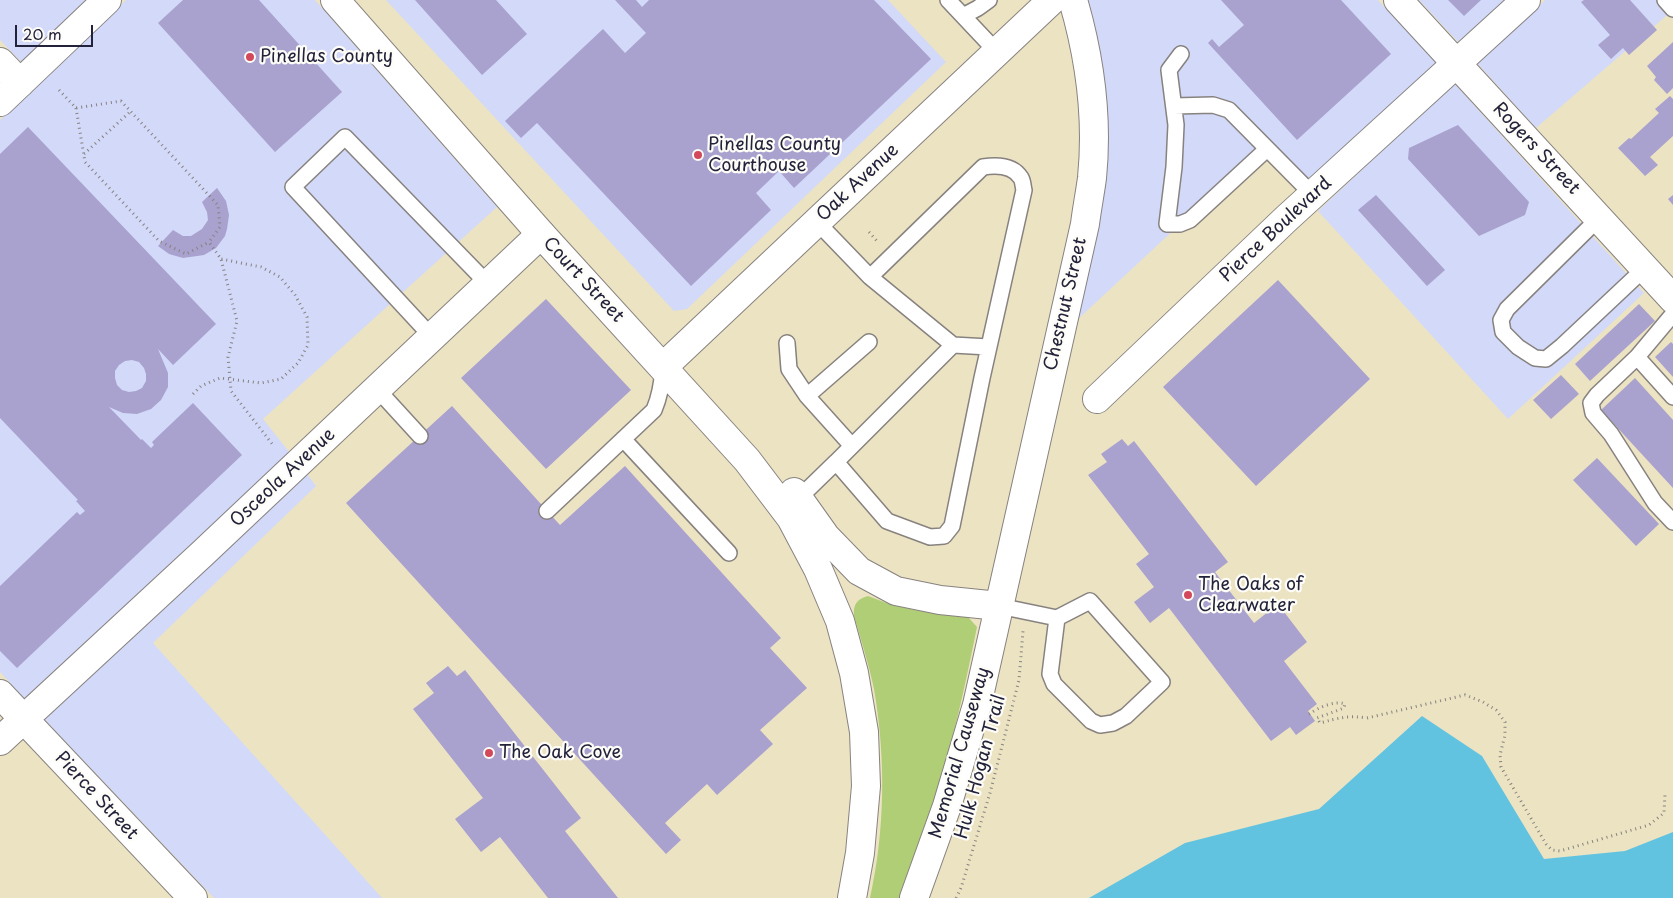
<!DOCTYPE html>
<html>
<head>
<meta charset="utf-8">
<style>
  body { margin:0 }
  #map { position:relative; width:1673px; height:898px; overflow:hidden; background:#ece3c3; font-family:"Playpen Sans",sans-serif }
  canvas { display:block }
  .scale { position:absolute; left:15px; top:25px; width:78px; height:22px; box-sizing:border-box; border:2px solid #22223b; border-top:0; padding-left:6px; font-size:15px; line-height:18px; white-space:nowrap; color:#22223b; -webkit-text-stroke:4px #fdfcf7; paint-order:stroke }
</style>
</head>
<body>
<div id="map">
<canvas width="1673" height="898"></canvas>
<div class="scale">20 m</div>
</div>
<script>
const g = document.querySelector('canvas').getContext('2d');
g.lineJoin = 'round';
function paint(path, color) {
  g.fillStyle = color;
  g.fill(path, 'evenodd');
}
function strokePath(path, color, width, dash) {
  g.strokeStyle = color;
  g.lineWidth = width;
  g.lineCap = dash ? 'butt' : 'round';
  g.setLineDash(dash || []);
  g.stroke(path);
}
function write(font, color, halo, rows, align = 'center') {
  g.font = font + ' "Playpen Sans",sans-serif';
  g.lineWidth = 4.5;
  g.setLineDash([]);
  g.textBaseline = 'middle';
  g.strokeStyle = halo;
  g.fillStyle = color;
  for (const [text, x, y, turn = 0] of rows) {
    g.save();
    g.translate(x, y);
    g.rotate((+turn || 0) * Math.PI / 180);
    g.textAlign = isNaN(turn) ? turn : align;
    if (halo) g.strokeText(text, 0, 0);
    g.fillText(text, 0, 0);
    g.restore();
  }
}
paint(new Path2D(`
  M0,0H87L22,63L0,40Z
  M126,0H315L497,207L263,419L290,453L25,699L0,672V120Z
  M386,0H888L946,62L687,309L674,311Z
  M1088,0H1378L1437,64L1303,186L1264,146L1077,320L1099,224L1106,178L1107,128L1105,83L1093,17Z
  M1419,0H1506L1459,43Z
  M1545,0H1673V10L1536,128L1477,63Z
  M1454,83L1644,293L1508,419L1318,211Z
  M307,474L316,486L153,643L382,898H214L44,719L212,564Z`), '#d2d9f9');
paint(new Path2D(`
  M868,596L892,605L915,610L968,617L977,627C967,676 957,724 943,772C931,814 916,856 901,898H870C885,831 886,758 874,689C869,665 861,640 854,616C853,604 857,599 868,596Z`), '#b0ce75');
paint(new Path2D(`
  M1422,716L1482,756L1544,859L1625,851L1673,832V898H1089L1185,843L1319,809Z`), '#62c3e0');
paint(new Path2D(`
  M183,0H259L342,92L275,152L158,23Z
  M415,0H496L527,34L482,75Z
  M615,0H636L642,7L649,0H874L931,59L794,188L779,171L756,193L771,210L691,286L537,123L521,138L505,121L603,29L625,53L646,33Z
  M1221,0H1341L1391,54L1297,140L1208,43L1212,39L1219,47L1244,25Z
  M1448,0H1481L1464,16Z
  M1584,0H1630L1657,30L1629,55L1623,48L1611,59L1598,45L1610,35L1581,2Z
  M1673,42V88L1667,94L1654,80L1656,77L1647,66Z
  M1670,96L1673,99V136L1650,157L1658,165L1645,176L1618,148L1629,138L1631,139L1659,113L1655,109Z
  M1458,125L1529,202L1525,215L1479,236L1408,159L1409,148Z
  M28,127L216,324L173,365L158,349L168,373V387L161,400L151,409L137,414L123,413L109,407L141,440L142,439L151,448L154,445L152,442L193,403L242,455L17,668L0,651V586L77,512L80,515L85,511L76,501L78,500L0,418V154ZM132,360L139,362L144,368L146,374V381L142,388L136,391L129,392L122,390L117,385L115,378V371L119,365L125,361Z
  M217,188L226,201L229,215L227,229L225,236L216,248L204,255L183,258L169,254L158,246L173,230L183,236H191L202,229L208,220L207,212L202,202Z
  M1376,195L1445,270L1427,286L1358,210Z
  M1673,195V205L1668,199Z
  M1278,280L1370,379L1256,486L1163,387Z
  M546,299L631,390L546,469L461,378Z
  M1639,304L1655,321L1590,381L1575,364Z
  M1671,342L1673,344V377L1655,357Z
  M1561,375L1579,394L1551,419L1533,400Z
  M1635,378L1673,420V488L1601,410Z
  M452,406L560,525L625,466L781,638L770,648L807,688L760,730L773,744L717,795L707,784L665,823L681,840L666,854L346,503Z
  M1122,439L1128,446L1134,441L1228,562L1215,572L1254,623L1278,604L1307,642L1284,661L1317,704L1308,711L1315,721L1296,735L1290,727L1271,741L1169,608L1150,623L1134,602L1154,587L1136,564L1149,554L1088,475L1107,462L1101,454Z
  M1597,458L1659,524L1636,546L1573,480Z
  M448,666L457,676L465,670L581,818L565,831L618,898H548L500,837L481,852L455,819L483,798L413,709L434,693L426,683Z`), '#a9a1ce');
const lane = new Path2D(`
  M948,0L997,52
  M1665,0L1673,9
  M963,16L978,8L989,0
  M1181,54L1169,70L1176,125L1174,167L1167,224H1180L1190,220L1267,149
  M1174,106L1213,105L1229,110L1313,195
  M1599,218L1507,309L1501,320L1503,332L1518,347L1535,358L1546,359L1562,346L1645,268
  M870,277L953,345L989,347
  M1673,314L1637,357L1673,397
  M432,337L293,187L345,137L488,284
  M787,343L789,369L807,396L852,446
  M1637,357L1597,395L1591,403L1593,413L1611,434L1655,503L1673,522
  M377,389L420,436
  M807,396L869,342
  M623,439L729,553
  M836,462L953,345
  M799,498L836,462L887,521L930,537L944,536L952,526L982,378L1024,190C1023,187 1023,181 1021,178C1013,165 996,165 983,167L870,277L817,222
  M547,511L654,410C660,396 662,384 663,368
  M999,606L1057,618L1090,601L1162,682L1126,716L1113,723L1100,725L1091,721L1054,684L1050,674L1057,618`);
const street = new Path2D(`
  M1398,0L1673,299
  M0,62L20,83
  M663,367L1052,0
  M1097,399L1287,218L1526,0
  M0,694L193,898
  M0,741L202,554L541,234`);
const secondary = new Path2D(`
  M0,102L107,0`);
const primary = new Path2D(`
  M335,0L541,234L747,460L791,518L818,569L840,621L854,673L864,732L866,786L860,853L852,898
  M794,492L826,537L859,571L896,591L940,600L999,606
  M914,898L947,806L977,705L1085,224C1087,208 1090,193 1092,178C1098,118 1090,58 1073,0`);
strokePath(lane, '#87827f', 18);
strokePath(street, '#87827f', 30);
strokePath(secondary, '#87827f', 30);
strokePath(primary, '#87827f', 30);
strokePath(new Path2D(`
  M59,90L76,108L121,101L218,205L220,227L209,242L221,259L237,321L228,357L231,391L273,445
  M76,108L85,162L159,241L186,254L209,242
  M84,154L131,111
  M869,232L877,241
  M193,394L201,386L220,378L261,383L281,379L298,363L308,345L307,317L295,295L280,277L261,267L221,259
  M1309,714C1318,708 1334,700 1345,704L1344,708L1317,718L1320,723C1338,718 1349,715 1367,718L1465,695L1483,702L1496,710L1505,722V735L1500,755L1501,767L1546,844L1552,850L1560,851L1649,825L1664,813L1665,794
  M956,898L961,888L990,793L1019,680L1023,631`), '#87827f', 3, [1, 4]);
strokePath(lane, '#fff', 15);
strokePath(street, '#fff', 28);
strokePath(secondary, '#fff', 28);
strokePath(primary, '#fff', 28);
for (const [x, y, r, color] of [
  [250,57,5,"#d1495b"],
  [698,155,5,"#d1495b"],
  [1188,595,5,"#d1495b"],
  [489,753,5,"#d1495b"]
]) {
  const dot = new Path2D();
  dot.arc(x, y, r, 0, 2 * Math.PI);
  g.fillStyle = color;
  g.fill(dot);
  strokePath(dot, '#fdfcf7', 2);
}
write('18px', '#22223b', '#fdfcf7', [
  ["Pinellas County",260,57],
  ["Pinellas County",708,145],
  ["Courthouse",708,166],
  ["The Oaks of",1198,585],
  ["Clearwater",1198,606],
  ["The Oak Cove",499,753]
], 'left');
write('18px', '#22223b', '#fdfcf7', [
  ["Rogers Street",1536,149,47],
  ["Oak Avenue",858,183,-43],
  ["Pierce Boulevard",1276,230,-43],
  ["Court Street",583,280,47],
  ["Chestnut Street",1066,304,-77],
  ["Osceola Avenue",283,478,-43],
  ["Memorial Causeway",960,753,-74],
  ["Hulk Hogan Trail",981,767,-75],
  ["Pierce Street",96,796,47]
]);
</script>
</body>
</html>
